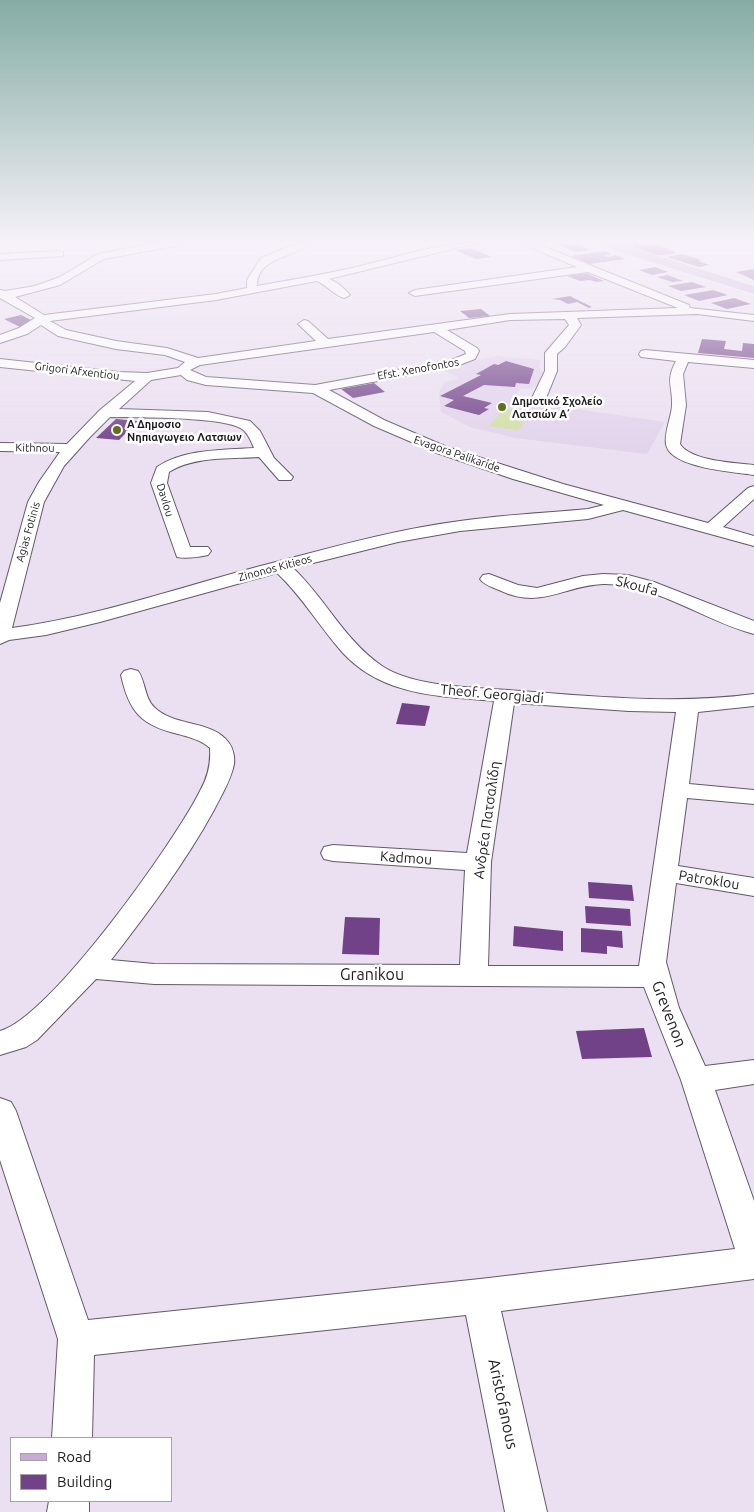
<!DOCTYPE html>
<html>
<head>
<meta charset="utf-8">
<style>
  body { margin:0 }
  #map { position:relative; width:754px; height:1512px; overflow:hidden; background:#ebe0f1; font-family:Ubuntu,sans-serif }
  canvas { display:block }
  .legend { position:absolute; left:10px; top:1437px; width:162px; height:65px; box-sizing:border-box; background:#fff; border:1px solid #a5a3a6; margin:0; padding:6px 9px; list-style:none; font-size:15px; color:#1e1a20 }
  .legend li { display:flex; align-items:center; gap:10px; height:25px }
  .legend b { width:25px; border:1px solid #a5a3a6 }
</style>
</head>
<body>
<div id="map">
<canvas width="754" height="1512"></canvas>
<ul class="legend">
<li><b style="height:6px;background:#c7aad6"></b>Road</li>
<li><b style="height:14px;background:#724289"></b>Building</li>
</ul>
</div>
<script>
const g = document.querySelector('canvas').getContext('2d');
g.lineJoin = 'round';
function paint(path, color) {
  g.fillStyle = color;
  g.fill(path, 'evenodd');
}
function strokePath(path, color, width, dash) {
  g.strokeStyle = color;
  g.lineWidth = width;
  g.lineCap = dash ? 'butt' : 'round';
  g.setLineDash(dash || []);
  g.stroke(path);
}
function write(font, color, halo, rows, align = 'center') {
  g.font = font + ' Ubuntu,sans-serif';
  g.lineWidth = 5;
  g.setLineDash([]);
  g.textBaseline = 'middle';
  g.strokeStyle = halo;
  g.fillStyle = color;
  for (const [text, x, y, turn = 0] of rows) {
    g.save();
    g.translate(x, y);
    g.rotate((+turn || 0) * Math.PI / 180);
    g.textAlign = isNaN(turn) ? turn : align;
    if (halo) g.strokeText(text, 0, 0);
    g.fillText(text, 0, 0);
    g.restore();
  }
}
paint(new Path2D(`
  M497,356L540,360L539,368L543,372L538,385L532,388L519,389L515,400L665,422L647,454L515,438L470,427L441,412L439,392L444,383L459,378L440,369Z`), '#e2d3eb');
paint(new Path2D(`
  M504,409L532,413L518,430L489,426Z`), '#d2dfa4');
paint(new Path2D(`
  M555,243H574L590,250L575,252Z
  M624,243H655L677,253L655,256Z
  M471,248L492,257L476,259L455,250Z
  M605,251L612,254L604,255L608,257L616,255L625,259L590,264L571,256Z
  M682,254L701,260L699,261L709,265L699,267L667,257Z
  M655,267L668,272L652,275L639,270Z
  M754,269V280L736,272Z
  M586,273L604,281L596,282L590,280L580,281L567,276Z
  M668,275L683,281L672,282L657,277Z
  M692,282L706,287L681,291L668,286Z
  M713,290L728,295L699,301L684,295Z
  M570,296L592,307L589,308L577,302L568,304L560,300L552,299Z
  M734,298L751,304L727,309L711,303Z
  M481,309L490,316L469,318L460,311Z
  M21,315L31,320L28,324L20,327L4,319Z
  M702,339L726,341L724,349L742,351L743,343L754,344V358L698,353Z
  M506,361L534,369L529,384L516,383L515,387L484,385L463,396L492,403L484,408L489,409L479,415L444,406L454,400L440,396L481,375L476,374L494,364L498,365Z
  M374,383L385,392L353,398L341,389Z
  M116,419L138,421L119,440L96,438Z
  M402,703L430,706L425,726L396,724Z
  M588,882L632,885L634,901L589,898Z
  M585,906L630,909L631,926L586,923Z
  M345,917L380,918L379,955L342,954Z
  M514,926L563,931V951L513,946Z
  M581,928L622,931L623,948L607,946V954L581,952Z
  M644,1028L652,1057L582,1059L576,1031Z`), '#724289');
const minor = new Path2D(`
  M156,243H180L175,246L104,259L60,285L15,297L44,315L216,294L247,288V280L261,258L298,243H310C294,259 257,256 257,286C289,280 321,275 352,268C394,259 433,243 477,243L329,279C337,282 344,288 350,295L344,298C336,296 327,286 317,281L216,300L50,321L66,330L116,341L167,348L198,358L316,341L298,324L304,320L308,321L328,339L510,314L678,308L588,272L415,296L409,293L415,290L577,267L520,243H535L689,305L690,308L754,315V321L697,314L577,318L581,325L565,347L557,354V371L546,398L539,402L532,398L545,371V353L569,325L565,319L510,320L447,330L477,348L479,351L475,359L454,367L329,390L384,420L447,447L563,484L708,523L748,488L754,486V499L723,527L754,536V546L623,510L588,519L460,531L398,542L293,568C325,598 345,641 382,666C414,687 470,687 508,690C590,696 672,705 754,694V706L698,712L689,784L754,790V804L687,798L678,866L754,878V896L676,883L666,962L679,1008L705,1066L754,1060V1084L715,1090L754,1201V1279L501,1311L547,1512H505L466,1315L94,1355L92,1438H52L58,1339L0,1160V1098L11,1102L16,1111L88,1320L480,1279L735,1249L681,1080L644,987L154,984L96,979L37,1040L26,1047L0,1055V1031C49,1019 176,840 200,791C208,777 211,764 210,748C201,740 189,737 178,734C141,725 129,712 121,675L124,671L131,669L138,671C146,682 144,698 155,708C175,727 213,720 229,743C233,748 235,758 234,764C231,780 221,796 214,810C185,863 148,912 111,960L154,964L460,965L465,870L333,861L324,859L321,853L324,847L333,845L467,853L494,701C438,696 382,696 342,652C319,626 302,596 277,573L100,622L46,635L9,640L0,644V603L28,502L39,482L60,452L0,451V443L67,444L100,410L135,381L0,367V359L118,372L147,373L178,368L185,362L165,355L116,349L58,336L41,325L27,334L0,343V335L19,328L35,318L0,298V290L5,291L35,286L60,277L98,254ZM434,332L465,351L466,354L451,360L315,385L206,377L190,370L200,365ZM181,375L187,380L206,385L313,393L374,426L437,453L513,479L604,505L588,509C545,513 502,515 460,521C398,529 337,546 276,562C188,584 102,616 12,628L44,502L64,466L90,437L110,417C136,418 224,416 242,429C248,433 251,441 254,448C222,450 184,449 157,467L151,483L177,557C187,559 198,557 208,555L211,551L208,547H190L167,483L169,472C194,456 230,459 259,457L279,480H291L293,477L274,458L260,431L250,421L208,412L119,409L151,380ZM514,703L629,711L676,712L639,966H488L491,862Z
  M59,251L63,252V256L0,260V254Z
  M645,350L754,360V368L688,362L683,374L686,405L680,444C690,461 736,463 754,465V475C735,472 669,468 666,444C664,433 671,418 672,406C673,385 665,382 676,361L641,357L639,354L641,351Z
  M489,574L518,585L537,588L583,576L603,574L628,575L654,582L754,621V634C704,621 655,583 603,584C562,586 541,610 499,590C492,587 484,585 480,579L483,575Z
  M49,1501H89V1512H47Z`);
const primary = new Path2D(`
  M598,243H618L754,286V294L600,246Z`);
strokePath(minor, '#635968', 2);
strokePath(primary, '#fff', 1);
paint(minor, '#fff');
paint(primary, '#c7aad6');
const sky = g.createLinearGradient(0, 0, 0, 455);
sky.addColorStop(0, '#84aca5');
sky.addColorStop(0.53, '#f6f1f9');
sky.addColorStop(1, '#f6f1f900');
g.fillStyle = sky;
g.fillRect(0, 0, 754, 455);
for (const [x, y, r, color] of [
  [502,407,5,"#626f19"],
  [117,430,5,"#626f19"]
]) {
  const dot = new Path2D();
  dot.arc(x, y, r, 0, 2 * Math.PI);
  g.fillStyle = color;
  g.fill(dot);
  strokePath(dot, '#fff', 2);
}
write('11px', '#1e1a20', '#fff', [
  ["Efst. Xenofontos",418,369,-10],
  ["Grigori Afxentiou",77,371,7],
  ["Kithnou",35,448,1],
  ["Evagora Palikaride",457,454,19],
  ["Davlou",165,500,73],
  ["Agias Fotinis",28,532,-74],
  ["Zinonos Kitieos",275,568,-15]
]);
write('bold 11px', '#1e1a20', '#fff', [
  ["Δημοτικό Σχολείο",512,401],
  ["Λατσιών Α΄",512,414],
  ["Α Δημοσιο",127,424],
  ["Νηπιαγωγειο Λατσιων",127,437]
], 'left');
write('14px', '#1e1a20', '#fff', [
  ["Skoufa",637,586,14],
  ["Theof. Georgiadi",492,694,5],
  ["Ανδρέα Πατσαλίδη",487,820,-82],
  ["Kadmou",406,858,4],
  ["Patroklou",709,880,9]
]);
write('16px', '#1e1a20', '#fff', [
  ["Granikou",372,975],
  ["Grevenon",669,1014,69],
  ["Aristofanous",503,1404,78]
]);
</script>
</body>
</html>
